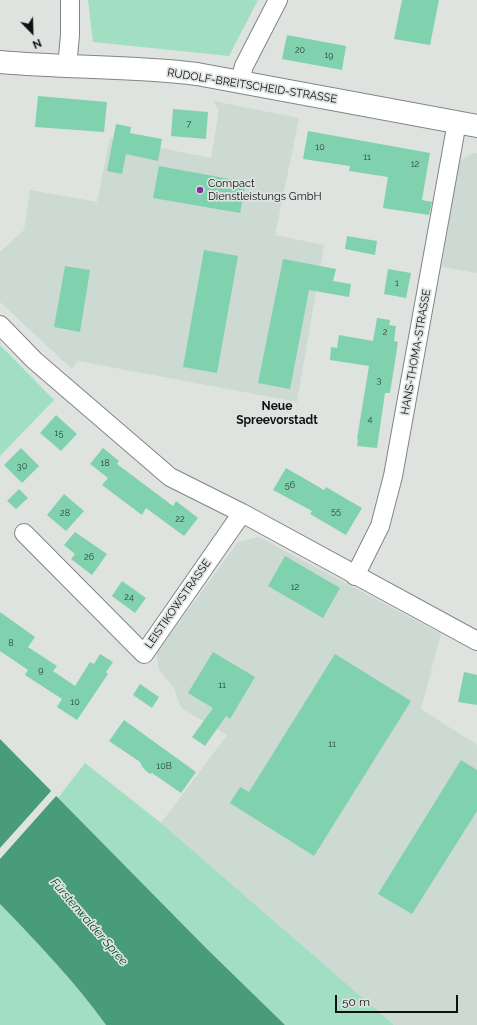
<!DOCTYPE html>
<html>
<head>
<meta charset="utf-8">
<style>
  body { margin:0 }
  #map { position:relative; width:477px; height:1025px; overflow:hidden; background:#dee3e0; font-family:Raleway,sans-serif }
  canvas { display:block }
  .north { position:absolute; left:12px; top:12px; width:40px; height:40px; -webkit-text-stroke:3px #dee3e0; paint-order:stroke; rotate:157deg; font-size:11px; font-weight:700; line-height:16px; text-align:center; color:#101111 }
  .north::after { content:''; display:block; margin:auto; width:14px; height:18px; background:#101111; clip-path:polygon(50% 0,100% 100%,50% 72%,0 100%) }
  .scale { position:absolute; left:335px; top:995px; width:123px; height:18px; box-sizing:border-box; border:2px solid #101111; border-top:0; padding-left:5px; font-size:12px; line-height:14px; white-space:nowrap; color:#101111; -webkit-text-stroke:3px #dee3e0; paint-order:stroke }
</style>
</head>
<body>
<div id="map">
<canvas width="477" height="1025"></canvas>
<div class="north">N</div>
<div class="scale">50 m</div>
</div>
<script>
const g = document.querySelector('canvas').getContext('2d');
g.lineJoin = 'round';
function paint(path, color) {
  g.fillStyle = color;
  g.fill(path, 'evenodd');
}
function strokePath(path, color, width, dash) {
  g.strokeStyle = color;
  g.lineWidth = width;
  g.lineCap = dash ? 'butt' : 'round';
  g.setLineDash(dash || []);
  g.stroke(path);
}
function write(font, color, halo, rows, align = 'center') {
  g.font = font + ' Raleway,sans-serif';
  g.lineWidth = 3.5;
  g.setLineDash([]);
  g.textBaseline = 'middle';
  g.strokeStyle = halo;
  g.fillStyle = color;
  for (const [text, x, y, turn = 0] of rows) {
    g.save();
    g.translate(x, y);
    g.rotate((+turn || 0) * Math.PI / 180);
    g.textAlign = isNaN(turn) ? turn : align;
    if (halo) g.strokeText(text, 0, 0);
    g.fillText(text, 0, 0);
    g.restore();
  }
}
paint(new Path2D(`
  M213,101L299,118L275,235L324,245L297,402L78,361L72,369L0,302V252L24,230L30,190L97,202L110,138L211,158L219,110Z
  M474,153H477V273L442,267L458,162Z
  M259,537L441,634L421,709L477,745V1025H394L161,823L227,735L181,708L174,688L158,668L157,653L238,542Z`), '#cdd9d3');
paint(new Path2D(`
  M88,0H258L229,56L93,42Z
  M0,345L54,400L0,456Z
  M85,763L161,823L394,1025H285L206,948L58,798Z
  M0,904C37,942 75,982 106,1025H0Z`), '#a2dec2');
paint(new Path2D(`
  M0,739L206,948L285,1025H106C75,982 37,942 0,904Z`), '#489c7a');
paint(new Path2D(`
  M52,790L57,795L0,859V848Z`), '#dee3e0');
paint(new Path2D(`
  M402,0H439L430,45L394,39Z
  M287,35L346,46L342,70L282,59Z
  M38,96L107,102L104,132L35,127Z
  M173,109L208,112L206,139L171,136Z
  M116,124L131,127L130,133L162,139L158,161L126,154L122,174L107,171Z
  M308,131L430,153L422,200L432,202L429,215L383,208L388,177L349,171L350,166L303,159Z
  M159,166L246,182L240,213L153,198Z
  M347,236L377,241L375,255L345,249Z
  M204,250L238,256L217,373L183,367Z
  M283,259L336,269L333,281L351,284L349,297L309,290L290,389L258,383Z
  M65,266L90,270L80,332L54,327Z
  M388,269L411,273L406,298L384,294Z
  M377,318L390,320L389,325L396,326L394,341L398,342L390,393H385L377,448L357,446L358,439H357L369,366L330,360L331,347L337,348L339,335L373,341Z
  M56,415L77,434L61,451L40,433Z
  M21,448L39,466L22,483L4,465Z
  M103,448L119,461L117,464L173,506L176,501L198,518L184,536L146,508L142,515L102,485L108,478L90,464Z
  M286,468L324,490L326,487L362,508L346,535L310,514L312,511L273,490Z
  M19,489L28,498L16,509L7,501Z
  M64,494L84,511L66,531L47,515Z
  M75,532L107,554L92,575L71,559L75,554L64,545Z
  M285,556L340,588L323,618L268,586Z
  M122,581L146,598L135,613L112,596Z
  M0,612L35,637L28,647L57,666L53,671L75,686L90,662L94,664L100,654L113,662L106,672L108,674L77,720L57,707L62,699L25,675L28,670L0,651Z
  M213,652L255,677L230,719L226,716L205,746L192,737L213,708L188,693Z
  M335,654L411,701L314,856L230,803L240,787L249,792Z
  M464,672L477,675V705L458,702Z
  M140,684L159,697L152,708L133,695Z
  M124,720L196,772L181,793L152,773L150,774L143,768L140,762L109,741Z
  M461,760L477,770V811L412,914L378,894Z`), '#7fd2ad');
const street = new Path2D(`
  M67,67L70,35V0
  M240,81L244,66L278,0
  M0,325L34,360L170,477L242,513L477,641
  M24,533L144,654L242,513
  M355,576L380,526L393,476L457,122`);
const secondary = new Path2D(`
  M0,62C66,68 132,66 197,74L477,126`);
strokePath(street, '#828684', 20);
strokePath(secondary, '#828684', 24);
strokePath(street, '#fff', 18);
strokePath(secondary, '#fff', 22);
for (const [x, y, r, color] of [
  [200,190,4,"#8030a1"]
]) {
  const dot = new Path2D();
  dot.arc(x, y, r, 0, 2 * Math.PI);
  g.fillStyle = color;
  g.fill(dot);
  strokePath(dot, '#dee3e0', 1.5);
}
write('9px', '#2c4138', null, [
  ["20",300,50],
  ["19",329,55],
  ["7",189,124],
  ["10",320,147],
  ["11",367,157],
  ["12",415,164],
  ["1",397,283],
  ["2",385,332],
  ["3",379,380],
  ["4",370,419],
  ["15",59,433],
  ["18",105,463],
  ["30",22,466],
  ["56",290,485],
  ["55",336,511],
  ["28",65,513],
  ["22",180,519],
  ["26",89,557],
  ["12",295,587],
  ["24",129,597],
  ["8",11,643],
  ["9",41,670],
  ["11",222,685],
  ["10",75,702],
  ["11",332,744],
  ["10B",164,766]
]);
write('11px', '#101111', '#dee3e0', [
  ["RUDOLF-BREITSCHEID-STRASSE",252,86,9],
  ["HANS-THOMA-STRASSE",416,352,-80],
  ["LEISTIKOWSTRASSE",178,604,-55]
]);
write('11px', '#101111', '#dee3e0', [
  ["Compact",208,184],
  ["Dienstleistungs GmbH",208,197]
], 'left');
write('bold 12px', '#101111', '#dee3e0', [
  ["Neue",277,406],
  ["Spreevorstadt",277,420]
]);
write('italic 12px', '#024a33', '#dee3e0', [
  ["Fürstenwalder Spree",89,922,49]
]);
</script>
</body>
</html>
